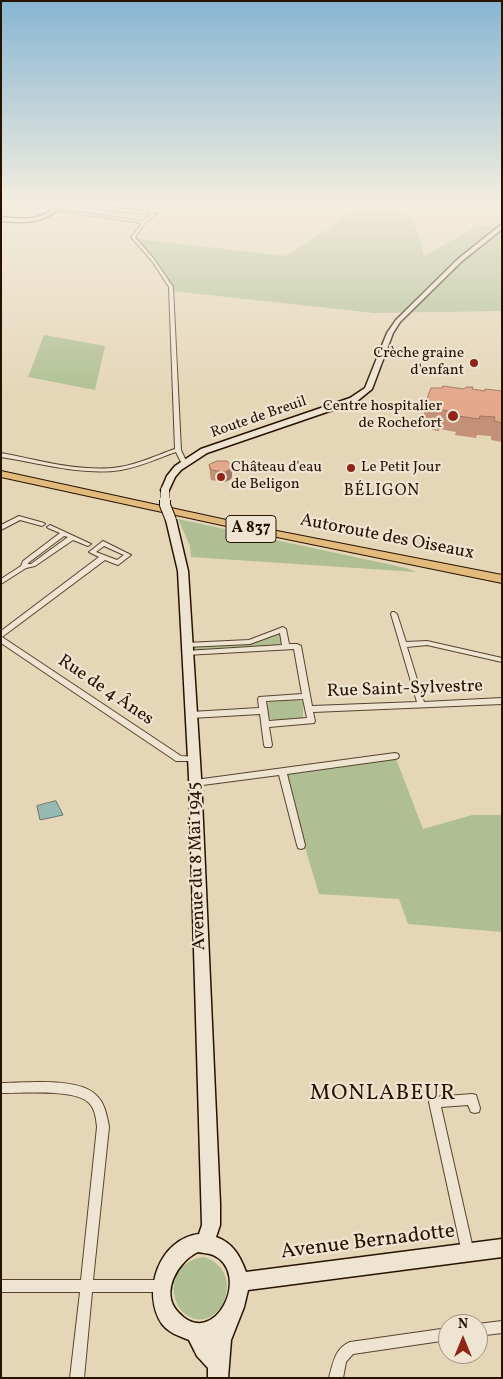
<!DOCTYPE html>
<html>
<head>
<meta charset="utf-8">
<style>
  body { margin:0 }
  #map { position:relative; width:503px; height:1379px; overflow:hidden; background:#e5d6b8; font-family:Vollkorn,serif }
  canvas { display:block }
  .frame { position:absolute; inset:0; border:2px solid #271200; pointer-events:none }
  .north { position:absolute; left:438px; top:1314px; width:50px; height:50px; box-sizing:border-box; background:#eee4d1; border:1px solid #9e907d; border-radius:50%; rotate:0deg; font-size:14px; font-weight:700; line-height:20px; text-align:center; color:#271200 }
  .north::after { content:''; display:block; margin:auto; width:18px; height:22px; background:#8f2418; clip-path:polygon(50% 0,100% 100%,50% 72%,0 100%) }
</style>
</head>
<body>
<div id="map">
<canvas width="503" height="1379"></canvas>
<div class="frame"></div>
<div class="north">N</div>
</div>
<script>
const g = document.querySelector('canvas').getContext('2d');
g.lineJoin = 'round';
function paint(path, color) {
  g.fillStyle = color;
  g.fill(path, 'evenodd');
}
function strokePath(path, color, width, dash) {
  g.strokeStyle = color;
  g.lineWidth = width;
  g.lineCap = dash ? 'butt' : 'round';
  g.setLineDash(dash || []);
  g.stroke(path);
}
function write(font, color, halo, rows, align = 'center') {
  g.font = font + ' Vollkorn,serif';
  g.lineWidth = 4.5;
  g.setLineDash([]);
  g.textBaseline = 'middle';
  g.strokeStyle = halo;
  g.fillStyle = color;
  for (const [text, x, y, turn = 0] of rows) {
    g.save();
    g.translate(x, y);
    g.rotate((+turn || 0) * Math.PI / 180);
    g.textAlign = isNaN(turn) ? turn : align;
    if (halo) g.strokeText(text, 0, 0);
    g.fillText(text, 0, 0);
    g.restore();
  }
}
paint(new Path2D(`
  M359,204H392L414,221L424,256L479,225L502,229V311L374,313L172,291L137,239L286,256L330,228Z
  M44,335L105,346L95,390L28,377Z
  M178,519L406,568L416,572L191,557L190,546Z
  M283,629L286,647L186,653V645L250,642Z
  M298,700L303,702V718L276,721L268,718L267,704L269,702Z
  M395,756L423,829L472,815H502V932L408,924L399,899L319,894L282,771Z
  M204,1257C248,1271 221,1335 188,1316C181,1312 177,1305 175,1298C169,1277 184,1259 204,1257Z`), '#afbf93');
const water = new Path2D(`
  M56,801L63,815L40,820L37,806Z`);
paint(water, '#96b9b3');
strokePath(water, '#6a766b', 1);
const street = new Path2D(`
  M79,204L142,211L149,204H153L145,212L157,214L145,223L135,237L154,259L173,287L181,450L187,463L186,464H182L176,452C158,458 140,467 121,470C83,476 39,463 1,457V453C39,460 81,473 120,467C139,464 157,455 175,449L169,287L152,261L131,237L142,223L54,210L56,209L143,221L152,215L82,207Z
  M19,516L44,523L45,524L42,526L20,520L1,530V525Z
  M50,525L91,544L88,546L73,540L35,566L26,568L1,584V579L21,566L23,561L60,533L48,528L47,527ZM64,536L68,537L31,564H28V563Z
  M103,541L131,555L118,565L105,560L2,637L181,756L197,757L198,759L197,761H176L1,643V631L99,557L89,552ZM104,546L124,555L117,560L96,552Z
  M392,612H394L397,614L406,642L427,641L502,658V662L427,645L407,647L424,702L502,698V704L313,712L315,721L314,723L269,727L272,745L271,747H265L264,745L260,714L191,718L187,715L191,712L259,708L258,699L259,697L302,694L294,649L186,655L182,653L186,651L282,645L280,633L250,644L186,647L182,645L186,643L249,640L283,627L286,629L289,644H297L301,646L312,706L417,702L391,614ZM303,699L307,718L269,721L266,701Z
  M395,753L398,754L399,756L398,758L395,759L287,774L305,845L304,848L301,849L298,848L297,845L279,775L195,786L192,785L191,783L192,781L195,780Z
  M1,1083C25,1083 79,1077 96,1095C105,1103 107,1116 109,1127L93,1280H162L166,1282L168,1286L166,1290L162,1292H92L84,1378H70L80,1292H1V1280H81L97,1127C96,1118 95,1108 88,1102C74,1089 21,1093 1,1093Z
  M472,1094L476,1095L480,1108L479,1112L475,1113L471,1112L468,1105L441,1107L474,1253L472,1257L468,1259L464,1257L462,1253L429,1102L430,1098L434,1097Z
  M502,1321V1333L478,1336V1324H477Z
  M448,1328V1340L353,1354L346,1362L343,1378H329C333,1363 335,1348 350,1342Z`);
const secondary = new Path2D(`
  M56,204H62C48,224 23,223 1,221V217C20,219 45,222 56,204Z
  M502,224V229L462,261L400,322L393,333L372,389L356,402L207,453L181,470L175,477L168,492H162L161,490L167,476L175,466L201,449L350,398L365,388L387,333L396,320L458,259Z
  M171,517L176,520L188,571L201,777L220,1204V1225L216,1237C233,1243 240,1256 246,1272L502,1239V1257L248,1290L244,1307L231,1340L228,1378H208V1368L197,1356L189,1340C179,1336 169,1333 162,1324C141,1292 159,1239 199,1234L202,1225L189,777L178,571L166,520ZM198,1252C202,1253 208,1253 213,1255C253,1273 214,1352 178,1312C160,1293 177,1262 198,1252Z`);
const highway = new Path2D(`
  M1,471L277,531L502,575V583L277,537L1,477Z`);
strokePath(street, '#56432e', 2);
strokePath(secondary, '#271200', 3);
strokePath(highway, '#271200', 2);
paint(street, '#eee4d1');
paint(secondary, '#eee4d1');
paint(highway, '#e2bb7c');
const secondaryBridgeFar1 = new Path2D(`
  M165,490V501`);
const secondaryBridge = new Path2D(`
  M165,500V505L171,520`);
strokePath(secondaryBridgeFar1, '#271200', 9, []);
strokePath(secondaryBridge, '#271200', 12, []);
strokePath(secondaryBridgeFar1, '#eee4d1', 8);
strokePath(secondaryBridge, '#eee4d1', 10);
paint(new Path2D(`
  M464,389L485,391H502V442L491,440V436L477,435L476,438L455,435L456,432L440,429L439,431L432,430L433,425L423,422L425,404Z
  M209,465L232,476L231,479L225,482L211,480L210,475Z`), '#c49078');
paint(new Path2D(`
  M232,466V476L231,479L225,482V472Z`), '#a07662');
const building = new Path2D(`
  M443,386L464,389L466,387H473L472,389L485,391V389L502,391V423L494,421L495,417L480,416L479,419L458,416L459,413L443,410L442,412L435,411L437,406L425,404L431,388H442Z
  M217,461H227L232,466L230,469L225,472L211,470L209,465Z`);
paint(building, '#e4a88c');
strokePath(building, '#a07662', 1);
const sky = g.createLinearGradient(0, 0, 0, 397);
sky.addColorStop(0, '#87b6d3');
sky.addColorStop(0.51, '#f3eddf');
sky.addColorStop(1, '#f3eddf00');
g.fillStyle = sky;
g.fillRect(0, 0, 503, 397);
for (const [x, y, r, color] of [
  [474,363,5,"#8f2418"],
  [453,416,6,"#8f2418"],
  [351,468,5,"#8f2418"],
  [221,477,5,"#8f2418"]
]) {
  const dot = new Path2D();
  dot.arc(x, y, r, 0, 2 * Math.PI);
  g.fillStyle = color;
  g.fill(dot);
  strokePath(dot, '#eee4d1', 2);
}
write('15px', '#271200', '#eee4d1', [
  ["Crèche graine",464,354],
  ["d'enfant",464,371],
  ["Centre hospitalier",442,407],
  ["de Rochefort",442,424],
  ["Château d'eau",231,468,"left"],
  ["de Beligon",231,485,"left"],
  ["Le Petit Jour",361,468,"left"]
], 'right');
write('15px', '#271200', '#eee4d1', [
  ["Route de Breuil",259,418,-19]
]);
g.letterSpacing = '1px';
write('16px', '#271200', '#eee4d1', [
  ["BÉLIGON",382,492]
]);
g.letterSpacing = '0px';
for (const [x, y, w] of [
  [251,529,50]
]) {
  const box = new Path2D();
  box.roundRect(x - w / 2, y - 13.5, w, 27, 4);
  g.fillStyle = '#eee4d1';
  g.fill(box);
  strokePath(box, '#271200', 1);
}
write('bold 16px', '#271200', null, [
  ["A 837",251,529]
]);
write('18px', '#271200', '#eee4d1', [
  ["Autoroute des Oiseaux",387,538,11],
  ["Rue Saint-Sylvestre",405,690,-2],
  ["Rue de 4 Ânes",105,691,34],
  ["Avenue du 8 Mai 1945",198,866,-92]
]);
write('21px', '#271200', '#eee4d1', [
  ["Avenue Bernadotte",368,1243,-7]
]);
g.letterSpacing = '1px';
write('22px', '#271200', '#eee4d1', [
  ["MONLABEUR",383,1095]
]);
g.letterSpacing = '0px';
</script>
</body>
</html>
